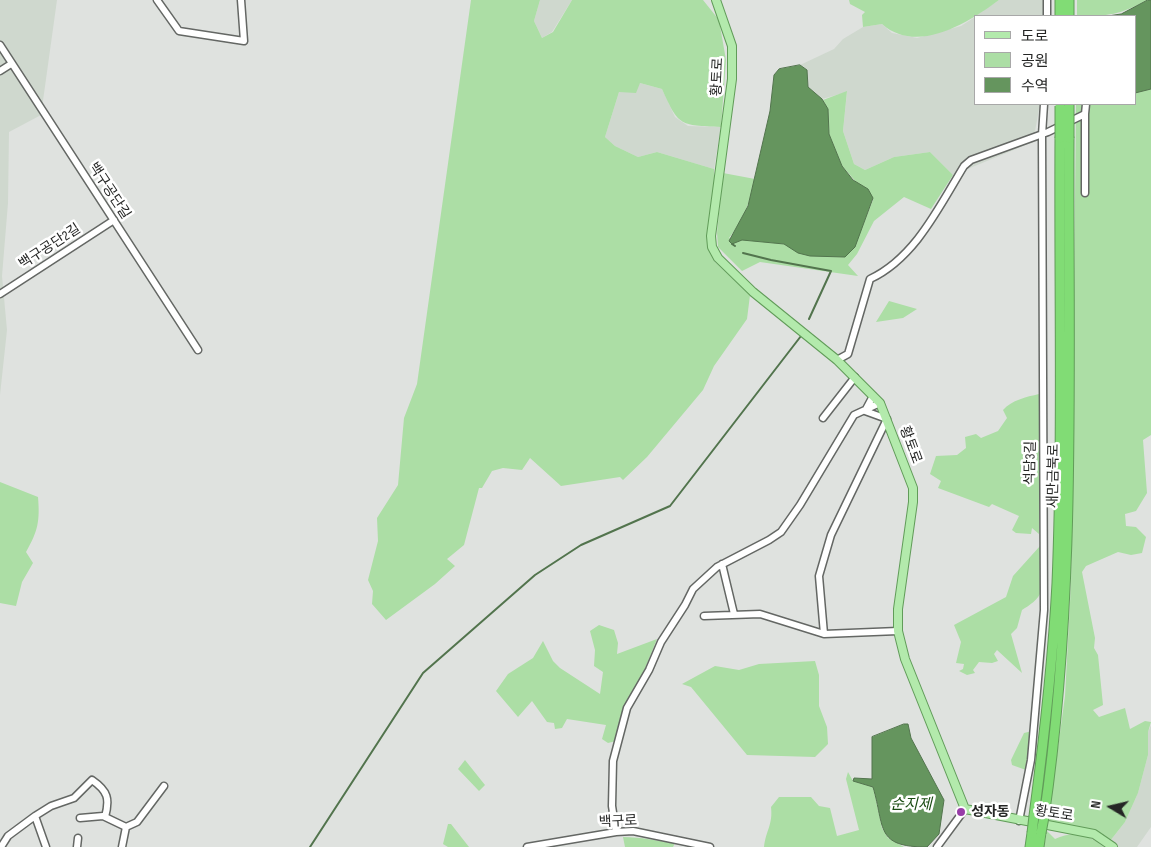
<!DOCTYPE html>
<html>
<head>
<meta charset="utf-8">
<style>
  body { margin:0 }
  #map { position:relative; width:1151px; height:847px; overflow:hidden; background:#dfe2df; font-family:"Sofia Sans Condensed","Noto Sans KR",sans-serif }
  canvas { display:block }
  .legend { position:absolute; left:974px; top:15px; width:162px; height:90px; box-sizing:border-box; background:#fff; border:1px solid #a8a8a8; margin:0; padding:6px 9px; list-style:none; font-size:15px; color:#252625 }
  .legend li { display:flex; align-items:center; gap:10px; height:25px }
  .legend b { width:25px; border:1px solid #a8a8a8 }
  .north { position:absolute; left:1086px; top:782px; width:50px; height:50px; -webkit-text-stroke:4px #fff; paint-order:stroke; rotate:279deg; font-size:14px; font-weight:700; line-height:20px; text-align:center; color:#252625 }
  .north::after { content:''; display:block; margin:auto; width:18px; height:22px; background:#252625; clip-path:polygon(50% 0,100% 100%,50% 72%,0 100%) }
</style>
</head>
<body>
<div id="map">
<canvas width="1151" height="847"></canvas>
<ul class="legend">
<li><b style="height:6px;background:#b3eaac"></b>도로</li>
<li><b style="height:14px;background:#acdea5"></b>공원</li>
<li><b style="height:14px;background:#65955e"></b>수역</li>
</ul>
<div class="north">N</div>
</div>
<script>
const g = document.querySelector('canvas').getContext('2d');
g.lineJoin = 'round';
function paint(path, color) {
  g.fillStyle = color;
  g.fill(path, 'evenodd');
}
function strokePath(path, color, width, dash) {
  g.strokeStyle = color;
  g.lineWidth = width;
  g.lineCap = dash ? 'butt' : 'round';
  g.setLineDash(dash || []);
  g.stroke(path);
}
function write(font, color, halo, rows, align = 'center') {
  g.font = font + ' "Sofia Sans Condensed","Noto Sans KR",sans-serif';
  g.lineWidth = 5;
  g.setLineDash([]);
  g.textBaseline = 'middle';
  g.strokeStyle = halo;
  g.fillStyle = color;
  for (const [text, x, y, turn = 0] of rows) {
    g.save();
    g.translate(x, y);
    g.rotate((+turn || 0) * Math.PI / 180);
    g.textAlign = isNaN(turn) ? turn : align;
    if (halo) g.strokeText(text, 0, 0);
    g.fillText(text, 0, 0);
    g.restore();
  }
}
paint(new Path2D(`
  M0,0H57L41,115L9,132L8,203L2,276L7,330L0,395Z
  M540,0H572L552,32L542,38L534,21Z
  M999,0H1044L1043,16H975Z
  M975,17V104H1040L1033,142L953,175L930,152L894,157L865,170L854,164L843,131L847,92L822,99L808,87L807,70L800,65L834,49L843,39L863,27L882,24L892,33L917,38L961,26Z
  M640,83L662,89L675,117L688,126L721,127L714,169L657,152L638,157L615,146L605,137L619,92Z
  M1151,725V827L1137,847H1118L1110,841L1125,822L1138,793L1148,755V732Z`), '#cfd8ce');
paint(new Path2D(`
  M471,0H540L534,21L542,38L553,32L572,0H703L719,20L726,60L721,127C680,125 679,127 662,89L640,83L636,93L619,92L605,137L615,146L638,157L657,152L714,169V261L750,295L747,319L714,366L703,390L647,457L623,480L620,477L561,486L530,458L522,470L503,468L492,471L482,488H479L464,545L447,559L455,566L435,584L386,620L372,604L373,591L368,580L378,541L377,518L398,485L404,418L417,384Z
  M849,0H999C968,23 917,55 882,24L863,27L862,15L865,12L850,4Z
  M1077,0H1148C1119,15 1109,16 1077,16Z
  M1151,89V435L1143,440L1147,493L1136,511L1125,514L1126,526L1136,527L1146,537L1142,553L1131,555L1118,552L1086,566L1082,572L1095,638L1094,648L1098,655L1103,705L1093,710L1099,717L1125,708L1130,729L1145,721L1151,722L1148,732V755L1138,793L1125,822L1110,841L1048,822L1065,696L1071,584L1076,104H1135V93Z
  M847,91L843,131L854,164L865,170L894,157L930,152L953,175L931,209L904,197L874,221L857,254L848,265L858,276L760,262L742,271L718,247L717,233L723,173L755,179C750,201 744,220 729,238L784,244L861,230L873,200L868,189L857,183L842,166L829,134L828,110L823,100Z
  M889,301L917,309L903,318L876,322Z
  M1039,394V534L1032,528L1031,534L1016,533L1012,530L1019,516L992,504L989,507L938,488L941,481L930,474L936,456L957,455L966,448L965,437L976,434L981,438L998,431L1007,418L1003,410C1012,400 1026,397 1039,394Z
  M0,482L38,497C40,521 38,531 26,552L33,563L22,582L16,606L0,603Z
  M1040,546C1043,555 1045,582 1042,590C1038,600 1030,605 1022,610L1017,628L1011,634L1022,673L997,650L994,654L998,661L992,663L979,662L973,670L975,673L967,675L959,671L963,669L964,664L956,663L961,642L954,625L1006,597L1013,576Z
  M599,625L614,630L618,643L617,654L657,639L644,671L623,709L616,741L608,743L602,739L606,725L567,719L562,728L555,729L554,723L547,722L532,701L518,717L496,691L508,674L533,658L543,641L553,661L560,668L600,694L603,672L594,666L595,650L590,631Z
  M815,661L819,675V706L827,727L828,744L815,757L747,755L691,687L682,684L715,666L739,670L759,664Z
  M1032,731L1026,770L1012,765L1011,760L1024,733Z
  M465,760L485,785L479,791L458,769Z
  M848,772L853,781L873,787L882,828L888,838L904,847H764C766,830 773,825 771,807L779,797H811L819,806L830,808L837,836L859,830L846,779Z
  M448,824H451L469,847H448L443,844Z
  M1047,831L1055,839C1073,830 1088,834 1104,847H1044Z
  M623,837C641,837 657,841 675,843L673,847H625Z`), '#acdea5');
const water = new Path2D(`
  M1148,0H1151V89L1135,93V16H1108L1121,14Z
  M800,65L807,70L808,87L822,99L828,109L829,134L842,166L853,180L868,189L873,198L855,247L845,257L810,256L798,253L784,244L742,240L732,244L729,241L748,206L770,111L774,75L779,69Z
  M904,724H908L911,738L944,800L939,834L927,847C875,847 885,828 873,787L853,781L854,778L872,779V737Z`);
paint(water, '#65955e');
strokePath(water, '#52744d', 1);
strokePath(new Path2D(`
  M732,244L735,246
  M743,253L771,260L831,271L809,319
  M310,847L423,673L535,575L581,545L670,506L801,336`), '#52744d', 2);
const minor = new Path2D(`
  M157,0L179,31L244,41L241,0
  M1047,16V0
  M0,45L198,350
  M0,71L11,64
  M1085,114L1086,104
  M0,294L114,220
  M837,360L848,354L870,279C915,258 939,207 964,166L971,160L1048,132L1085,114V193
  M823,418L855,377
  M722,564L734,614
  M704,616L760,614L824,634L898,631
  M824,634L819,576L831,535L887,419L865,411L873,396
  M35,816L51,806L74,798L92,780C108,791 110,799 105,817
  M80,818L103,816L126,827
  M1019,821L1031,760L1044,610L1042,135L1044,104
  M616,832L612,806L613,761L627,708L649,670L661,642L685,605L693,589L717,567L769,540L781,532L800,505L854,415L880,403
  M1,847L8,836L35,816L46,847
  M77,847L78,838
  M122,847L126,827L137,822L164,786
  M527,847L616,832L633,831L710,847
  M937,847L965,809`);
const major = new Path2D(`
  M716,0L732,46V79L711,236L712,247L718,258L753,292L837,360L880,403L913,488V502L898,609V631L905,659L965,809L1094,834L1113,847`);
const highway = new Path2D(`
  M1060,16V0
  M1069,16V0
  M1034,816C1044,739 1053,661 1057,583C1063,435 1059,286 1060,138
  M1044,817C1077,593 1068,364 1069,138
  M1030,847L1032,833
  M1039,847L1041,833`);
strokePath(minor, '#646764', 9);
strokePath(major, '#619c59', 10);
strokePath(highway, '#619c59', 11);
strokePath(minor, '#fff', 6);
strokePath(major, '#b3eaac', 8);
strokePath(highway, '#81dc75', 9);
const highwayBridge = new Path2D(`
  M1060,138V106
  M1069,138V105
  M1032,833L1034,816
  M1041,833L1044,817`);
strokePath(highwayBridge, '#619c59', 11, []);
strokePath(highwayBridge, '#81dc75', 9);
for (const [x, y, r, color] of [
  [961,812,5,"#983da8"]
]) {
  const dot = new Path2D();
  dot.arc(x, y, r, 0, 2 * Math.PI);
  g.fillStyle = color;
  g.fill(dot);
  strokePath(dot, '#fff', 2);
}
write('14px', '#252625', '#fff', [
  ["황토로",718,77,-87],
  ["백구공단길",109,191,57],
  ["백구공단2길",50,247,-33],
  ["황토로",910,445,70],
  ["석담3길",1031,463,-89],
  ["새만금북로",1054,476,-89],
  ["황토로",1054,814,9],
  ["백구로",618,822,-3]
]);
write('bold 14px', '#252625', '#fff', [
  ["성자동",971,812]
], 'left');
write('italic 15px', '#1a4c13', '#fff', [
  ["순지제",911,805]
]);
</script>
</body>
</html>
